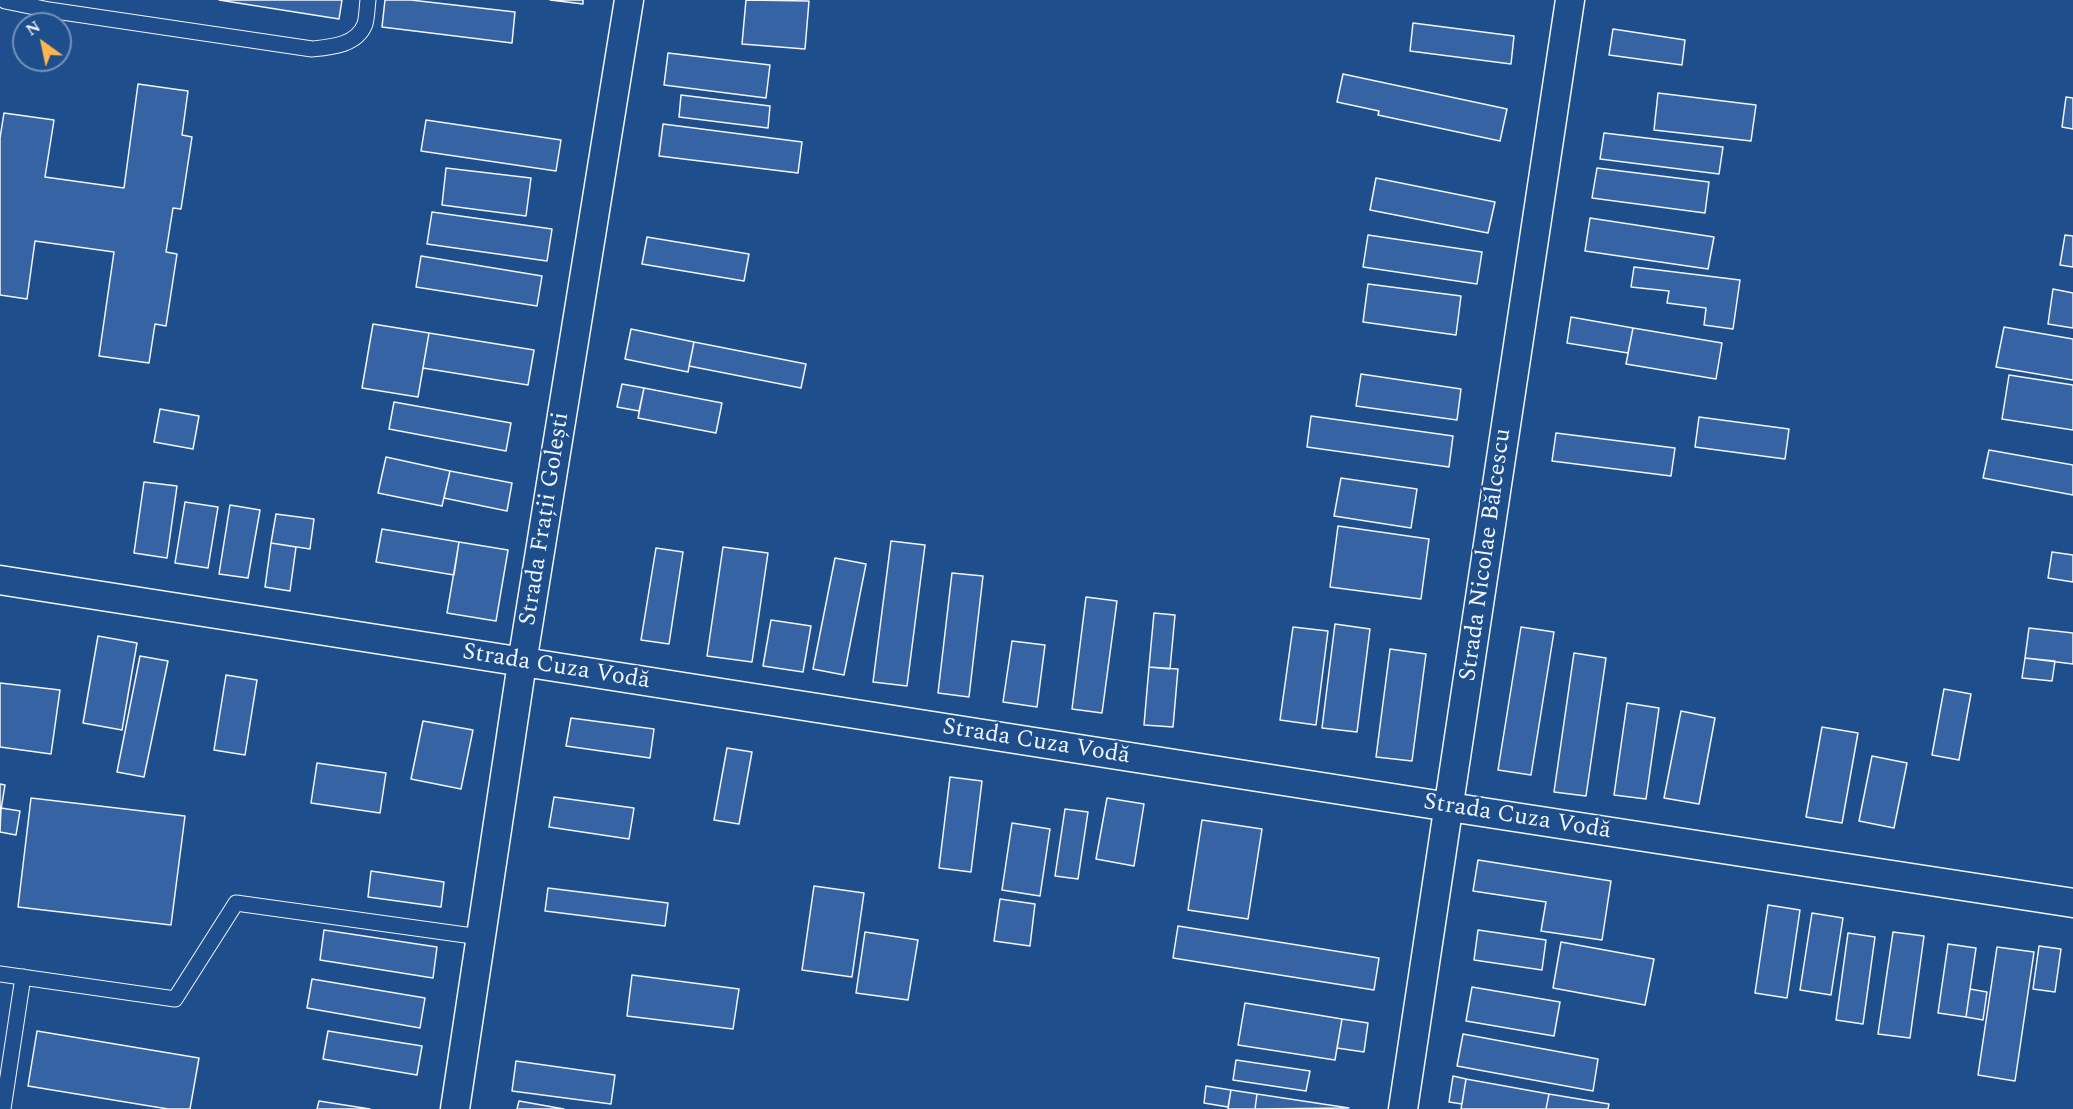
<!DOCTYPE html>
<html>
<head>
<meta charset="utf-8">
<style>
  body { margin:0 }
  #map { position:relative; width:2073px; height:1109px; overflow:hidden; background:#1f4e8c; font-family:Spectral,serif }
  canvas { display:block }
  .north { position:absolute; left:12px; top:12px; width:60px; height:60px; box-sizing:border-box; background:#1f4e8c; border:2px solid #7391ba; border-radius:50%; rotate:327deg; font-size:16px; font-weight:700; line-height:24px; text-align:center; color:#f2f6ff }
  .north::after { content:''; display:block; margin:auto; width:21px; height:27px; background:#ffb74d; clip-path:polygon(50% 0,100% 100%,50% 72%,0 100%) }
</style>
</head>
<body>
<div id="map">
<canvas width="2073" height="1109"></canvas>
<div class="north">N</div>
</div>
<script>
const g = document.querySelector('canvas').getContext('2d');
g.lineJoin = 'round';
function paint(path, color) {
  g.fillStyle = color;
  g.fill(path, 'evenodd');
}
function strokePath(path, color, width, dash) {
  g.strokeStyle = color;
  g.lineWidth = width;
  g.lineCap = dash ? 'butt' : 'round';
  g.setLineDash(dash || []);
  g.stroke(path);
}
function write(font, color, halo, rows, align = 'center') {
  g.font = font + ' Spectral,serif';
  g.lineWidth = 4.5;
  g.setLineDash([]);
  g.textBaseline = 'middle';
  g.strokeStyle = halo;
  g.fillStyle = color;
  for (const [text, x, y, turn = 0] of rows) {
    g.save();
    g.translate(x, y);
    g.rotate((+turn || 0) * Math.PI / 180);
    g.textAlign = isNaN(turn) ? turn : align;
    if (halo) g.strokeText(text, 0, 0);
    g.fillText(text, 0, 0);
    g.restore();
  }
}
const building = new Path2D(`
  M219,0H342L339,19Z
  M385,0H411L515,12L512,43L382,27Z
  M550,0H583V4Z
  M746,0L809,1L805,49L742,44Z
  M1413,23L1514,36L1511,64L1410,51Z
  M1613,29L1685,40L1682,65L1609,55Z
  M668,53L770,65L766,98L664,85Z
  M1343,74L1507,109L1500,141L1378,115L1379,111L1337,102Z
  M138,84L188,91L182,135L192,137L181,209L173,208L166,252L177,254L166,326L155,324L149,363L99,356L114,252L35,241L27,299L0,295V138L4,113L54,120L45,177L124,188Z
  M1658,93L1756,105L1751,141L1654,130Z
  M681,95L770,106L768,128L679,117Z
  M2066,97L2073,98V129L2062,127Z
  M426,120L561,140L556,171L421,151Z
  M663,124L802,142L798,173L659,156Z
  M1604,133L1723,147L1719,174L1600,159Z
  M446,168L531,178L526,216L442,205Z
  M1597,168L1709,182L1705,213L1592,198Z
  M1376,178L1495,202L1488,233L1370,210Z
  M432,212L552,229L547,261L427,244Z
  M1590,218L1714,237L1708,269L1585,251Z
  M1368,235L1482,252L1477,284L1363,267Z
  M2065,235L2073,236V267L2060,265Z
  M647,237L749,254L744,281L642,264Z
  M421,256L542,276L537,306L416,287Z
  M1634,267L1740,280L1733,329L1704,325L1706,308L1667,303L1669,291L1631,287Z
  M1368,284L1461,296L1456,335L1363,322Z
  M2053,289L2073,293V328L2048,324Z
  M1571,317L1633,328L1628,353L1567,343Z
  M373,324L429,333L418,397L362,388Z
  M2004,327L2073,339V380L1996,367Z
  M1633,328L1722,343L1716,379L1626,364Z
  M631,329L694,342L688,372L625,359Z
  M429,333L534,350L528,385L423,368Z
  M694,342L806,364L801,388L689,366Z
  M1361,374L1461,389L1457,420L1356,406Z
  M2009,375L2073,385V430L2002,419Z
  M622,384L644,388L639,411L617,407Z
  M644,388L722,403L716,433L638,418Z
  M394,402L511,423L506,451L389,429Z
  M160,409L199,416L193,449L154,442Z
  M1311,416L1453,436L1449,467L1307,447Z
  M1699,417L1789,429L1785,459L1695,447Z
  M1556,433L1675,448L1671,476L1552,461Z
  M1989,450L2073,465V495L1983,478Z
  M386,457L450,471L442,506L378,493Z
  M450,471L512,483L507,511L444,498Z
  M1341,478L1417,489L1411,528L1334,516Z
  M144,482L177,486L167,558L134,553Z
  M185,502L218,507L208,568L175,563Z
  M230,505L260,510L248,578L219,574Z
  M276,514L314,519L310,549L271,543Z
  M1338,526L1429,539L1421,599L1330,587Z
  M382,529L459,542L454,575L376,562Z
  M891,541L925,545L907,686L873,682Z
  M459,542L508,550L496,621L447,613Z
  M271,543L296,547L290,591L265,587Z
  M723,547L768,553L752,662L707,656Z
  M656,548L683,552L669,644L641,640Z
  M2052,552L2073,555V582L2048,578Z
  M835,558L866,564L844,675L813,669Z
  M952,573L983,576L969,697L938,693Z
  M1086,597L1117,601L1102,713L1072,709Z
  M1154,613L1175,615L1170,669L1149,667Z
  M771,620L811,626L803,672L763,666Z
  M1335,624L1370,629L1357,732L1322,728Z
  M1293,627L1328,631L1316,725L1280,720Z
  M1521,627L1554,632L1531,775L1498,770Z
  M2029,628L2073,633V664L2025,658Z
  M98,636L137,643L122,730L83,723Z
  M1012,641L1045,645L1037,707L1003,702Z
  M1390,649L1426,654L1412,761L1376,757Z
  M1574,653L1606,658L1586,796L1554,792Z
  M140,656L168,661L144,777L117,772Z
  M2025,658L2055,661L2052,681L2022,678Z
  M1149,667L1178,669L1173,727L1144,725Z
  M226,675L257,680L245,755L214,750Z
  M0,683L60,690L51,754L0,747Z
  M1944,689L1971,694L1959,760L1932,755Z
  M1627,703L1659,708L1646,799L1614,795Z
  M1681,711L1715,718L1699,804L1664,798Z
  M571,718L654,729L650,758L566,746Z
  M423,721L473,730L461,789L411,779Z
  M1822,727L1858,733L1842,823L1806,817Z
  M727,748L752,752L739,824L714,820Z
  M1872,756L1907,763L1894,828L1859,821Z
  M317,763L386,773L380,813L311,803Z
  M950,777L982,781L971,872L939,868Z
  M0,784L5,785L0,816Z
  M554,797L634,808L629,839L549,827Z
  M31,798L185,816L171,925L18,907Z
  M1107,798L1144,804L1134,866L1096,859Z
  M1,808L20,811L16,835L0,832Z
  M1065,809L1088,812L1078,879L1055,876Z
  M1202,820L1262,829L1248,919L1188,910Z
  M1012,823L1050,829L1040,896L1002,890Z
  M1478,860L1611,881L1602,940L1541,931L1546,902L1473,891Z
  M371,871L444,882L441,907L368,897Z
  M814,886L864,893L852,977L802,970Z
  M548,888L668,903L665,926L545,911Z
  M1000,899L1035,904L1030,946L994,941Z
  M1768,905L1800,910L1787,998L1755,993Z
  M1812,913L1843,918L1831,995L1800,990Z
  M1178,926L1379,958L1374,990L1173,958Z
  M324,930L437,947L433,978L320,960Z
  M1478,930L1546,940L1542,970L1474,960Z
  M865,932L918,940L908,1000L856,993Z
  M1893,932L1924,936L1910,1038L1878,1034Z
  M1848,933L1875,937L1863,1024L1836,1020Z
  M1561,942L1654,959L1645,1005L1553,988Z
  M1948,944L1976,948L1966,1017L1938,1013Z
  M2039,946L2061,949L2055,992L2033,989Z
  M1997,947L2034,952L2015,1081L1978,1075Z
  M632,975L739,989L733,1029L627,1016Z
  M312,979L425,998L420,1028L307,1008Z
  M1472,987L1560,1002L1554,1036L1466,1021Z
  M1970,989L1987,992L1983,1020L1966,1017Z
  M1245,1003L1342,1019L1335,1060L1238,1045Z
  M1342,1019L1368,1023L1364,1052L1337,1048Z
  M37,1031L199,1058L190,1109H168L28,1086Z
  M328,1031L422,1046L417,1075L323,1059Z
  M1463,1034L1598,1059L1593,1091L1457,1066Z
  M1236,1060L1310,1071L1306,1091L1233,1080Z
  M516,1061L615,1075L611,1104L512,1091Z
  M1453,1076L1466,1079L1462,1104L1449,1102Z
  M1466,1079L1549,1094L1546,1109H1461Z
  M1206,1086L1231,1090L1228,1107L1204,1103Z
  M1231,1090L1257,1094L1255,1109H1228Z
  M1257,1094L1349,1108L1255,1109Z
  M1549,1094L1609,1104L1608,1109H1546Z
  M319,1101L370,1109H317Z
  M519,1101L564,1109H517Z`);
paint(building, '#3563a3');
strokePath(building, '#f2f6ff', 1.5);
const service = new Path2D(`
  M5,1L49,10L312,49C332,47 357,45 365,24C367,17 367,7 368,0
  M0,974L175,999L236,903L480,937
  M3,1109L23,977`);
const minor = new Path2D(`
  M0,580L1443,806L2073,903
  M455,1109L522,663L629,0
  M1403,1109L1570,0`);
strokePath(service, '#f2f6ff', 17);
strokePath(minor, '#f2f6ff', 31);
strokePath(service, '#1f4e8c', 15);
strokePath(minor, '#1f4e8c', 28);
write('24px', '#f2f6ff', '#1f4e8c', [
  ["Strada Frații Golești",546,519,-81],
  ["Strada Nicolae Bălcescu",1487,555,-82],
  ["Strada Cuza Vodă",556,668,9],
  ["Strada Cuza Vodă",1036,743,9],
  ["Strada Cuza Vodă",1517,818,9]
]);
</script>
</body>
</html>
